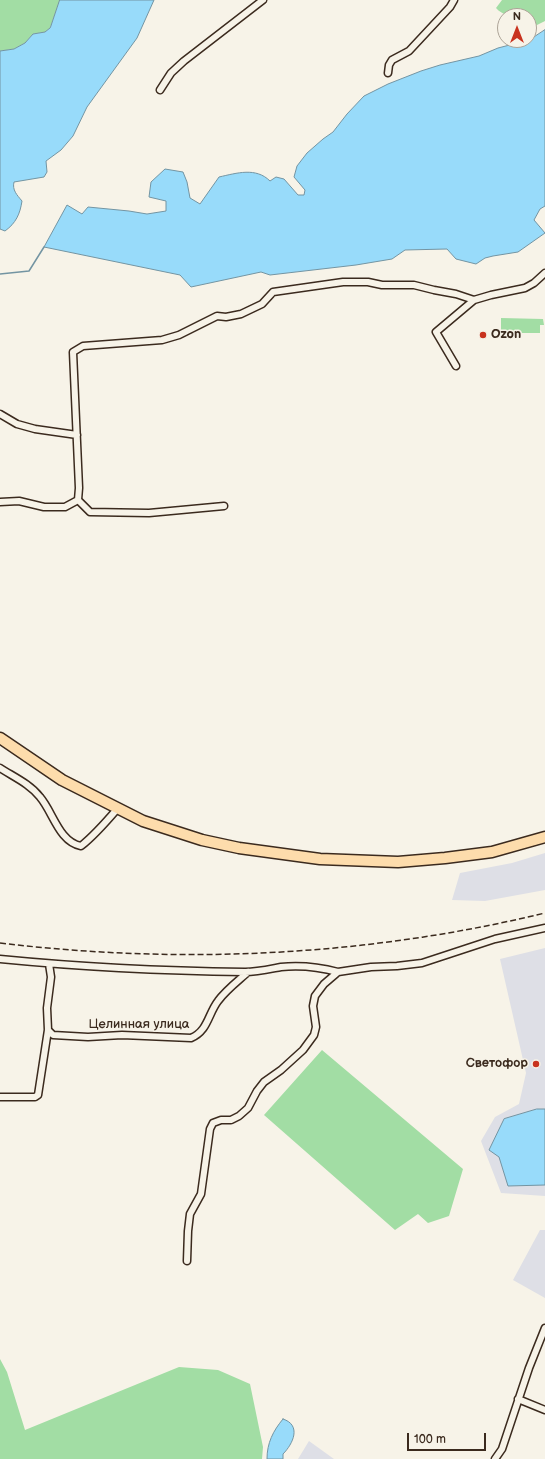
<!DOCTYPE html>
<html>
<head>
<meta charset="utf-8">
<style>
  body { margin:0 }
  #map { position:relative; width:545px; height:1459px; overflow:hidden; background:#f7f3e8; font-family:"Balsamiq Sans",sans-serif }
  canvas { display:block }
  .north { position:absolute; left:497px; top:8px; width:40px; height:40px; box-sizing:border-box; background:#f7f3e8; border:1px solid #aca397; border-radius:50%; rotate:0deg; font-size:11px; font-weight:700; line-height:16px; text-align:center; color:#3b2a1e }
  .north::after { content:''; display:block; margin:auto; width:14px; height:18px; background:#c8321e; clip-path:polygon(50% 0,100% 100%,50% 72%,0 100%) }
  .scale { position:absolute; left:407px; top:1433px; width:79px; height:18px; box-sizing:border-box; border:2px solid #3b2a1e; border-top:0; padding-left:5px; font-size:12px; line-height:14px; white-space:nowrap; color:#3b2a1e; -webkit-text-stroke:3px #f7f3e8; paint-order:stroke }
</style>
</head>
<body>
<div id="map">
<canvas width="545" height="1459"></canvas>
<div class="north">N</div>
<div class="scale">100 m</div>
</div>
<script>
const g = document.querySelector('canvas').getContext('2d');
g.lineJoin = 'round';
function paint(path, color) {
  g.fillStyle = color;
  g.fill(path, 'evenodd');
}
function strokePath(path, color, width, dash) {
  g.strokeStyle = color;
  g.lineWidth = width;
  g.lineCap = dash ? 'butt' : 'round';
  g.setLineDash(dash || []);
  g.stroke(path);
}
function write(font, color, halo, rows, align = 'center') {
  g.font = font + ' "Balsamiq Sans",sans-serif';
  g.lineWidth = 3;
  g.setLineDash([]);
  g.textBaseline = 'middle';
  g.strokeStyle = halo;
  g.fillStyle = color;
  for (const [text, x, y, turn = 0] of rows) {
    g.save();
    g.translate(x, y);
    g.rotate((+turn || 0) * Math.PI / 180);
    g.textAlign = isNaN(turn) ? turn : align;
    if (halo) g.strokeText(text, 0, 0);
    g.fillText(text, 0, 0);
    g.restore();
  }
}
paint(new Path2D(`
  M545,853V890L485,901L452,900L460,873L512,863Z
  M545,948V1196L501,1193L481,1141L495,1117L519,1104L526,1073L500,959Z
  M540,1230H545V1298L513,1280Z
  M309,1441L334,1459H298Z`), '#dedfe6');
paint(new Path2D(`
  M0,0H60L50,28L45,32L33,34L25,43L14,49L0,51Z
  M502,0H545V21L533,27L529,25V16C517,16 505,18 496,8Z
  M501,318L543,319L544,325H540V333H501Z
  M322,1050L463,1169L449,1216L428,1223L418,1214L395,1230L264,1115Z
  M0,1359L7,1372L25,1430L179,1367L218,1370L250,1384L263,1447L262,1459H0Z`), '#a2dda4');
const water = new Path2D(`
  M60,0H154L137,38L87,107L73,136L61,150L46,161L47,172L44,177L14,182C12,190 17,195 22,201C20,214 16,223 5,231L0,229V51L14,49L25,43L33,34L45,32L50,28Z
  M545,30V206L540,209L534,220L545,233L518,252L493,256L485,258L476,264L456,259L447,249L405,250L392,259L356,265L270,275L261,272L191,287L180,275L44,247L67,205L82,214L88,207L129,211L147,214L166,211V201L149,197L151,182L165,169L183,172L187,182L190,198L200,204L219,177C237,173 256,167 270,181L276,177L284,179L298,195H304L305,190L294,177L297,166L307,153L323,139L333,132L347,114L364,96L388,84L421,71L440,65L479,56L498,48L529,40Z
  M537,1109H545V1185L508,1186L499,1157L489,1150L504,1119Z
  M283,1419C302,1425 293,1444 283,1454V1459H267C267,1443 273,1431 283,1419Z`);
paint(water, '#98dbfa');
strokePath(water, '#7394a2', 1);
strokePath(new Path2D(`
  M0,274L29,271L44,247`), '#7394a2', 1.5);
const minor = new Path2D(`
  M388,73L389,65L392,60L409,51L450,7L454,0
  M160,90L171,73L184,61L263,0
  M456,366L436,332L474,300L491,295L525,288L534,283L545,273
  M0,414L17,424L35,429L77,435
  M78,500L90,512L149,513L224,506
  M0,502L19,501L44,507H65L78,500L79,488L73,352L83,346L162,340L179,335L217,316L226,317L241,314L262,304L273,292L343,282H368L382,285H414L434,290L456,294L474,300
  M0,768C14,777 30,784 40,797C53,812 59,842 81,846C95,835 106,822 118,808
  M0,959C81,967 163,971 245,972C257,972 270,969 281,967C301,965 319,967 338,972
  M48,1030L53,1035L88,1037L122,1035L191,1038C208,1031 208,1014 218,1001C226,990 238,981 248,972
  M0,1097H35L38,1095L48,1030L47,1008L51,977L49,964
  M187,1261L188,1231L190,1214L201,1194L210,1129L213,1123L221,1120H231L239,1116L248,1108L257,1091L264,1082L281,1070L303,1050L314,1035L316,1027L313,1006L315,996L324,984L338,972L371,967L397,966L422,963L495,939L545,928
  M518,1399L545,1410
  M495,1459L502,1449L529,1368L545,1328`);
const primary = new Path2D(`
  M0,738L62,780L143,821L202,840L239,848L320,859L398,862L445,858L492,852L545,837`);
strokePath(minor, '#3b2a1e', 9);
strokePath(primary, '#3b2a1e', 13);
strokePath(minor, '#f7f3e8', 6);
strokePath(primary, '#fddcac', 10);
strokePath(new Path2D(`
  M0,943C182,965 367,956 545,913`), '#3b2a1e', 1.5, [6, 3]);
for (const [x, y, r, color] of [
  [483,335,4,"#c8321e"],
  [536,1064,4,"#c8321e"]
]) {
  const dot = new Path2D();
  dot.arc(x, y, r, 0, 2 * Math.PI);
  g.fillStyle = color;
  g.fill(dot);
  strokePath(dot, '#f7f3e8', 1.5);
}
write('bold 13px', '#3b2a1e', '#f7f3e8', [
  ["Ozon",491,335],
  ["Светофор",528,1064,"right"]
], 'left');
write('13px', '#3b2a1e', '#f7f3e8', [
  ["Целинная улица",139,1025]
]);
</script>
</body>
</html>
